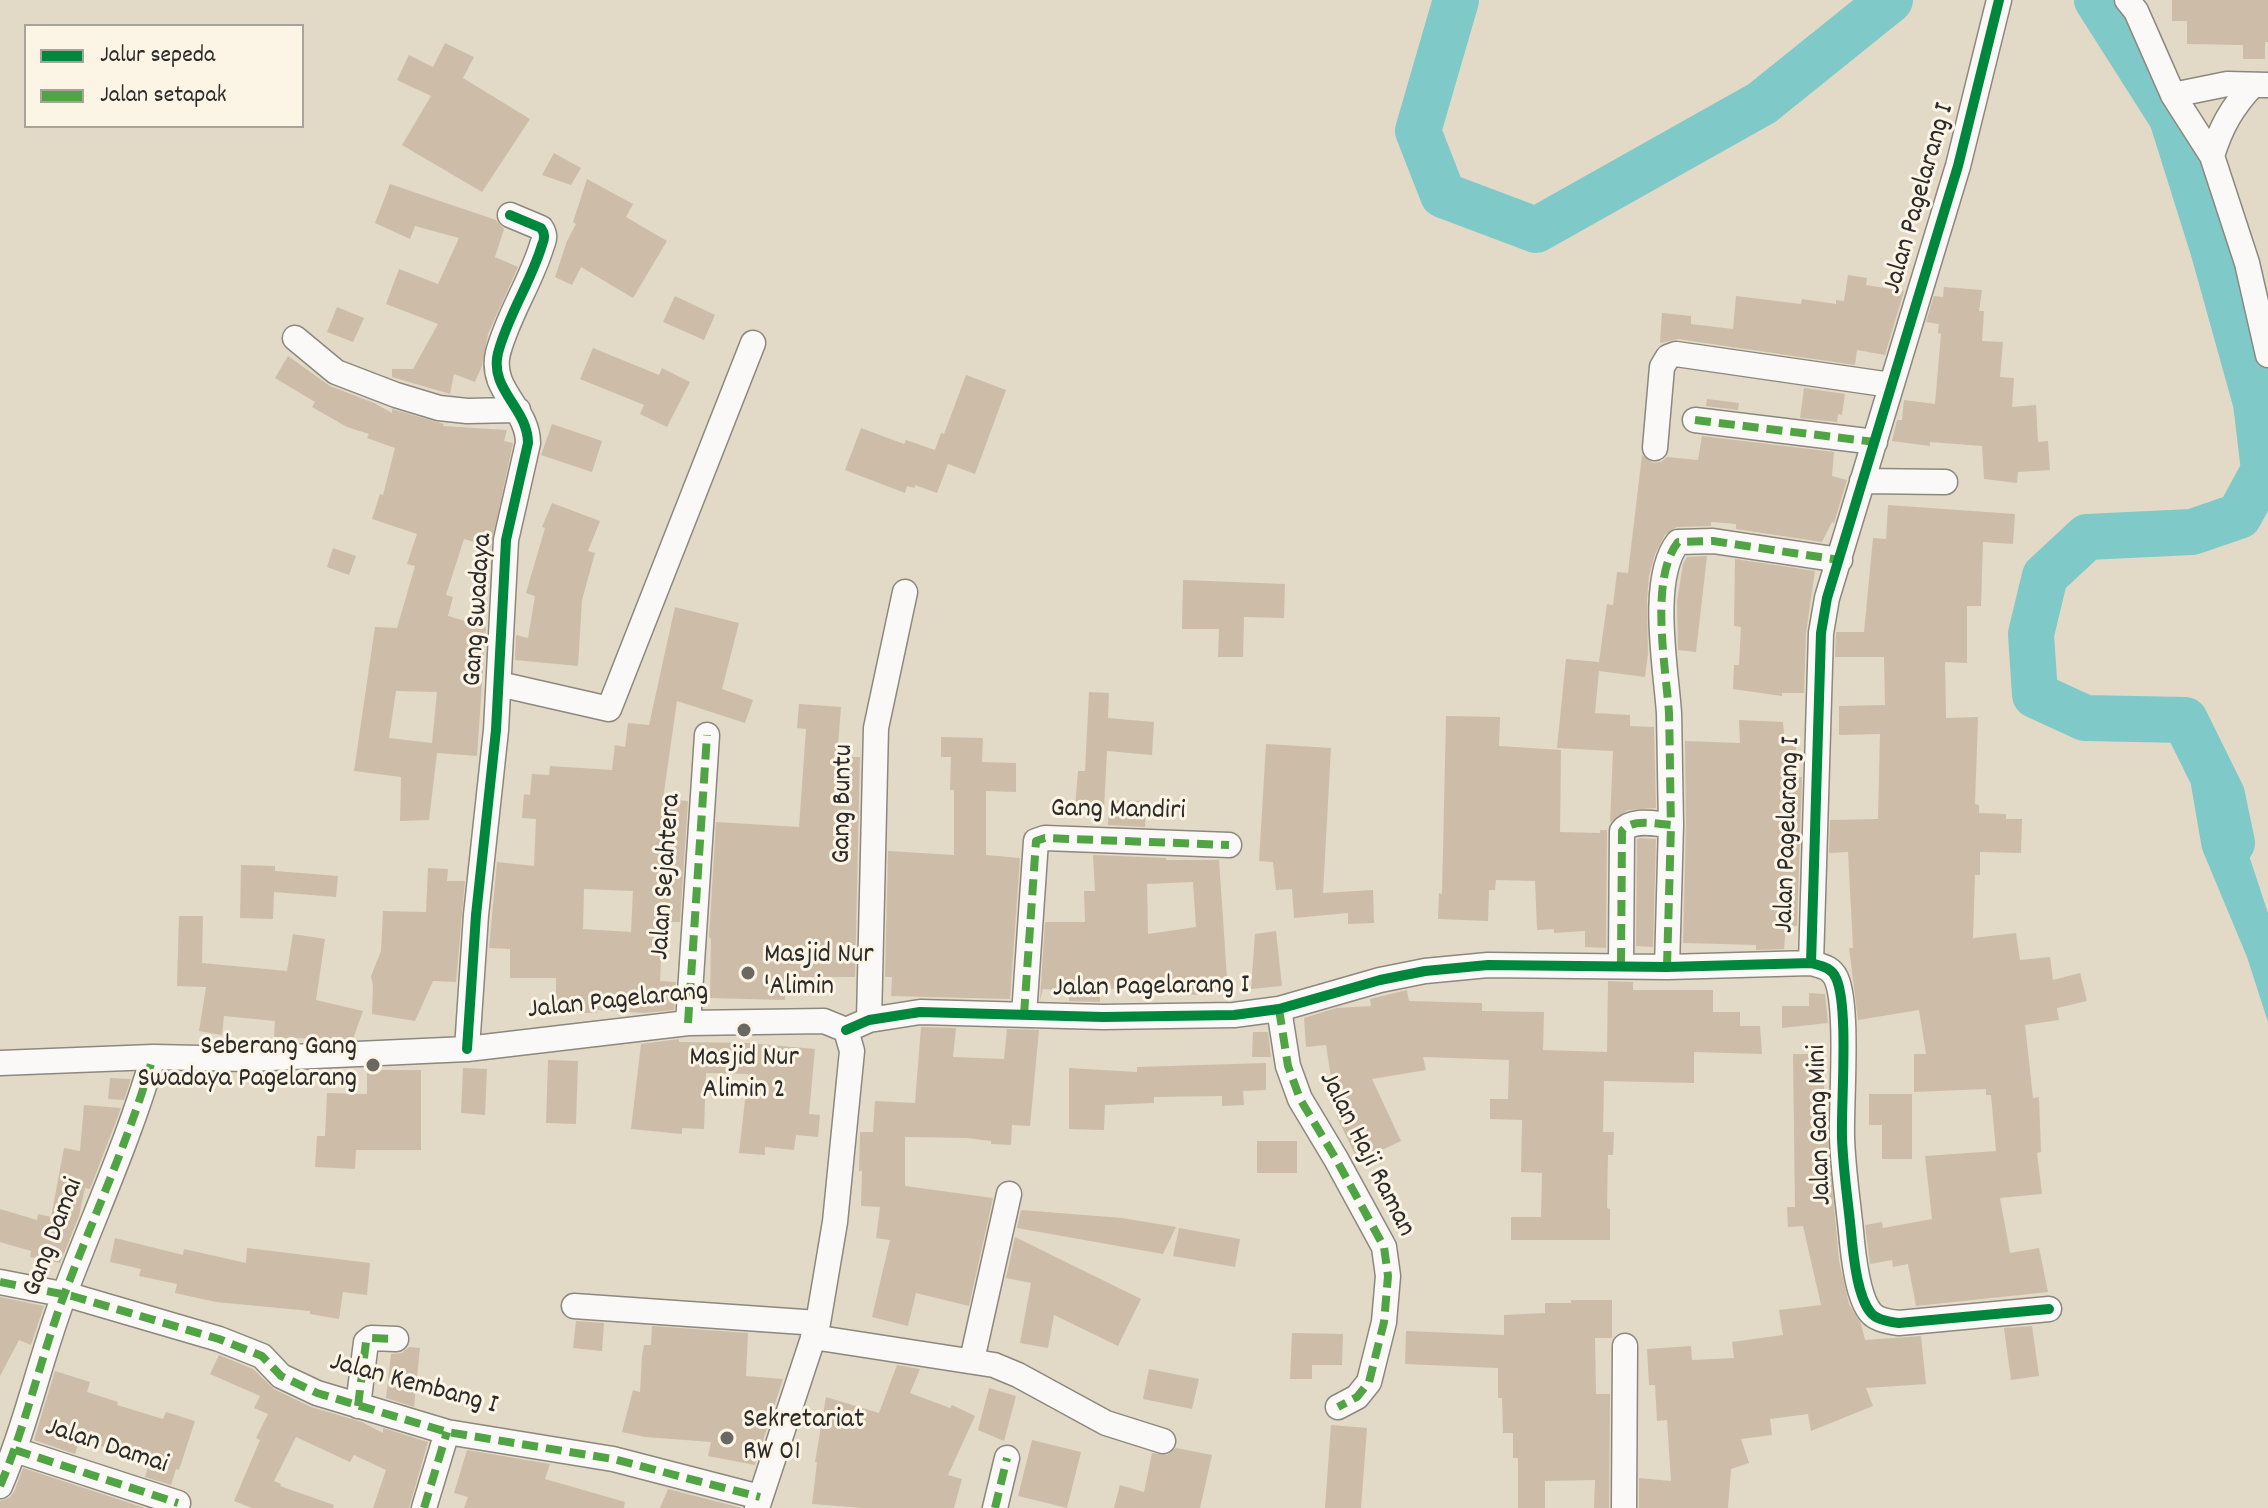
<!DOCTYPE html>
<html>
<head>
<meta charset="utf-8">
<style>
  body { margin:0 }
  #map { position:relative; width:2268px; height:1508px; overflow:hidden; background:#e2d9c7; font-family:Dekko,sans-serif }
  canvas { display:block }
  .legend { position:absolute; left:24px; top:24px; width:280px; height:104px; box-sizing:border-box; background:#fcf5e5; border:2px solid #a8a49b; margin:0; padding:10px 14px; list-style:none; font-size:24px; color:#2b2b2b }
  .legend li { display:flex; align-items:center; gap:16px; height:40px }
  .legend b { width:40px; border:2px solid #a8a49b }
</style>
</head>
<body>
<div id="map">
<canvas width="2268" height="1508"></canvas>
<ul class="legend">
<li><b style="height:10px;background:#00873e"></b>Jalur sepeda</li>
<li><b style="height:10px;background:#51a443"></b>Jalan setapak</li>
</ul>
</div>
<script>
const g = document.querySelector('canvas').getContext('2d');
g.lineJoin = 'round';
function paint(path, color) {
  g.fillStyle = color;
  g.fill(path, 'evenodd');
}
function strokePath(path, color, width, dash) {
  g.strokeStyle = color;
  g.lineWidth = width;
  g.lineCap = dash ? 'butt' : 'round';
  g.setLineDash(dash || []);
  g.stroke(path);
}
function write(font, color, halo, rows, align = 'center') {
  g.font = font + ' Dekko,sans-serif';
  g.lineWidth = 6;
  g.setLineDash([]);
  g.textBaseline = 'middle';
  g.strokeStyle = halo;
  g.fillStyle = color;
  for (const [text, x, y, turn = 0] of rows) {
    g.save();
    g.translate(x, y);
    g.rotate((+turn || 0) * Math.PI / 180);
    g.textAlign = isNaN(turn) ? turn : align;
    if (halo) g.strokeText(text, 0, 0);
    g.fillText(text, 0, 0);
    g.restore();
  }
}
paint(new Path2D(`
  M2227,780L2230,798L2268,913V1022L2247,957L2202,849L2191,785Z`), '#7fcac8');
strokePath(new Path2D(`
  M1456,0L1418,131L1443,195L1536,230L1762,103L1890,0
  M2097,0L2172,118L2214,252L2256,403L2264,470L2239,516L2192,532L2087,537L2045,576L2031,634L2035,695L2085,718L2185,720L2222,795L2232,843`), '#7fcac8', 46);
paint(new Path2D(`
  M2172,0H2268V42H2265V59H2243V45L2187,44V21H2172Z
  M445,43L474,57L463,78L530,119L482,192L402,145L431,96L397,80L409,55L433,67Z
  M554,153L581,168L571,185L542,175Z
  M587,179L633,204L626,217L667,241L633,298L581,267L572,285L555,277L567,241L576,224L573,222Z
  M390,184L496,220L504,229L495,257L518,267L488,334L482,366L475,382L454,374L450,394L392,377V369H413L438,324L386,304L399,269L438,284L459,238L415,226L410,239L375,223Z
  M1848,275L1867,278L1866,285L1904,291L1885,355L1857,350L1855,365L1678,339L1660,343L1662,313L1691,316V324L1733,329L1736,296L1801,304L1802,299L1836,304V300L1844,301Z
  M1944,287L1982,290L1979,311H1984L1982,341L2003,342L2000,377L2014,378L2012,407L2036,405L2038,442L2048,441L2050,470L2018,472L2017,483L1984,479L1982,446L1930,442V446L1892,441L1897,420H1902L1904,400L1935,404L1941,334L1938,333L1939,324L1926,322L1934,296L1943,297Z
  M675,296L715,315L704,340L663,322Z
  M337,307L364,318L353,342L327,332Z
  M593,348L659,375L662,368L690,382L667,427L640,414L644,405L580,379Z
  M288,356L330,386L374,403L392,413V409L444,424L443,426L507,430L504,441L513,443L491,547L464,539L446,595L453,597L448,616L486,627L477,756L437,753L429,820L400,821L401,777L354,771L375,627L397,628L415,566L407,564L417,534L372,519L380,494L383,495L395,448L367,438L369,434L347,427L312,407L315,402L275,378ZM396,691L437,692L432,743L389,738Z
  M966,375L1006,390L975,474L948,464L937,493L915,485V488L907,486L905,493L845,470L861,428L904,444L906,440L935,450L941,433L944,434Z
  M1804,388L1845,394L1842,415L1838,414L1837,422L1800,418Z
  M1707,399L1739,403L1738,410L1706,406Z
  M552,424L602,441L592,472L541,455Z
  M1702,436L1834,452L1832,476L1847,480L1834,523L1832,522L1822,542L1736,529V524L1711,522V526L1677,527L1665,535L1655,554L1649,576L1647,600L1648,654L1645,677L1599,671L1595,713L1630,715V726L1654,727L1656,808L1628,810L1610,823L1613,751L1557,748L1566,659L1599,662L1607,604L1613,605L1617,572L1628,573L1642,455L1653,463L1661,462L1667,457L1698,460Z
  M552,503L600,521L588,551L595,553L582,600L578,666L515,660L516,635L528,638L535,596L526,593L545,528L542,527Z
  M1888,505L2015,514L2013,544L1983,542L1981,606H1967V663L1945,662L1946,718L1978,717L1975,804L1979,805V813L2006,814V819H2022L2021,853L1980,852V875H1975L1973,938L2016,933L2020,960L2050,957L2053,980L2080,973L2087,1001L2057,1008L2059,1020L2025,1025L2033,1098L2039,1097L2041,1152L2037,1153L2042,1194L2000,1198L2010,1253L2039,1248L2048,1292L1916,1306L1908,1264L1893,1267L1892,1260L1870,1264L1865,1225L1882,1222L1883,1228L1932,1219L1925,1156L1996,1151L1991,1095H1986V1089L1914,1092V1054H1926L1919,1010L1858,1020L1849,948H1853L1848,852L1829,853L1830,820L1878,819L1880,734L1839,735V706L1885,705L1884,657H1835L1836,634V632H1864L1873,538L1886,539Z
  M333,548L356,556L349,575L327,567Z
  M1707,556L1696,652L1678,650L1677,601L1683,564L1687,557Z
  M1735,559L1815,571L1806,633L1804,693H1782V696L1733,689L1734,665H1739L1741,627L1734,626Z
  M1183,580L1285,584L1284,618L1244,617L1243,657H1218L1219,629H1182Z
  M675,607L739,623L722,689L753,700L745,723L677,701L663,799L688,801L680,922H663L660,981L676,982L674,1010L644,1013L597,1010V1013H556V978H510V949L489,948L497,862L534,866L536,819L522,818L524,794L530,795L532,774L549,775L550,766L612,770L615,745L625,747L628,723L649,725ZM584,889L633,891L631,932L583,929Z
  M1089,692L1109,693L1108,718L1154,722L1152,755L1107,751L1104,809L1075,807L1078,771H1085Z
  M799,704L841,707L837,757H860L855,977H785V1000L710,998L711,939L709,937L716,822L799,827L806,729L797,728Z
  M1446,716L1500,717L1499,746L1561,750L1560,832L1600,833V830H1607L1606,948L1585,947V931L1554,933V929L1537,930L1535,881L1496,880L1495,890H1489L1488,921L1438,919L1439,893L1442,894Z
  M1739,720L1783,722L1785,746H1796L1795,777H1802L1797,926L1786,925L1784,949L1756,950V945L1683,943L1686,825L1685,741L1740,743Z
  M941,737L983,738L982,762L1016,763V792L986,791V855L1020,858L1010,999L891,996L892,977H885L888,851L954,855V790H950L951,757H941Z
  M1266,744L1331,748L1323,893L1373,890L1374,923L1348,924V913L1294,918L1292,889L1276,890L1273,862L1259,861Z
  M1109,800L1146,801L1145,827L1108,825Z
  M1640,838L1656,839L1653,947L1636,946L1637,839Z
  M1093,855L1166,858V860H1219L1228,992L1202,995L1163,994V988L1100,989V1002L1069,1001V991L1043,989L1040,1000L1045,922H1085L1084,891H1095ZM1193,882L1196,927L1148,934L1147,884Z
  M241,865L275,866V871L338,876L336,897L274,892L273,919L240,918Z
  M428,868L448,869L447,881H465L456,982L433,981L415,1021L372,1014L373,986L371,976L381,951L383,911L426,912Z
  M179,916H203L202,963L287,971L293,934L325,939L316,1000L363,1011L353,1039L274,1038L275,1021L224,1016L222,1035L199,1031L206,987L177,986Z
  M1276,931L1282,986L1251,989L1255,934Z
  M1608,981L1633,982V990H1713V1012H1740V1026H1760L1762,1054L1694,1052V1083L1604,1081L1603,1132H1614L1613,1155H1608L1607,1208L1610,1209V1240H1511V1217H1541L1542,1173L1521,1172L1522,1120L1490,1119V1099H1508L1509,1060L1423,1057L1426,1070L1372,1079L1401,1141L1358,1161L1337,1117L1326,1045L1306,1047L1304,1018L1336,1008L1371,1006L1370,999L1407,990L1409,1001L1482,1003V1011L1544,1012L1543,1050L1607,1052Z
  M1809,993L1825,994L1828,1023L1782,1028V1006H1809Z
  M921,1027L956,1028L953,1057L1004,1059L1007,1029L1039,1030L1030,1126L1012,1125L1011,1145L991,1144V1141L967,1138L905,1137V1186L993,1198L969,1306L916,1293L908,1326L872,1317L890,1240L876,1238L880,1207L861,1206L862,1171H859L860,1132H873L875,1101L915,1103Z
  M1253,1032H1268L1271,1057H1252Z
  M679,1039V1042L749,1043L815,1049L809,1114L820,1115L818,1137L796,1135L794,1150L765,1147V1155L739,1153L748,1074L706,1073L704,1129L682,1128V1134L631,1129L641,1044Z
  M1793,1054H1824V1130H1827L1839,1261L1849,1304L1861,1324L1865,1340L1921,1336L1926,1384L1866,1388L1873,1406L1811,1431L1808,1414L1770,1419L1772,1435L1741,1439L1749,1463L1731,1469L1728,1508H1639V1478L1671,1481L1667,1420L1657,1421L1655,1385H1649L1647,1349L1691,1346L1692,1360L1734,1358L1732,1342L1783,1335L1779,1310L1821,1305L1803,1226L1788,1227L1787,1207H1795Z
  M548,1060L578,1061L576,1124L546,1123Z
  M1266,1063V1090L1243,1091L1244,1105L1222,1106V1096L1154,1097V1103L1105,1105L1104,1130L1069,1129V1068L1137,1072V1067Z
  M463,1068L487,1069L485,1115L461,1113Z
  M367,1070H421V1150H356L355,1169L315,1167L317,1136H325L327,1093L367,1094Z
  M110,1078L131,1079L124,1100L108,1099Z
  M1869,1094H1912V1159H1882V1125H1869Z
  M84,1105L121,1108L90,1189L85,1188L79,1216L60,1263L30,1257L31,1251L0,1242V1209L37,1220L38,1214L51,1217L64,1148L80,1151Z
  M1257,1141H1297V1173H1257Z
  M1021,1210L1122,1218L1176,1227L1163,1254L1017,1228Z
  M1179,1228L1240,1239L1235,1267L1173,1256Z
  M1015,1237L1141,1299L1118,1346L1054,1315L1048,1348L1020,1343L1031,1283L1006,1278Z
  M115,1238L183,1255L184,1249L246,1263L247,1248L370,1263L367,1295L343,1292L339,1319L310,1314V1311L216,1302L175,1293L177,1284L139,1276L141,1269L110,1262Z
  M0,1297L44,1306L31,1345L19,1340L0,1376Z
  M1571,1300H1612V1338H1595L1596,1394H1610L1609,1508H1594L1595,1480L1545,1481V1508H1518V1458H1513V1433H1503L1502,1398H1498V1368L1405,1364L1406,1331L1504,1335V1315L1545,1313V1303H1571Z
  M576,1321L604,1323L602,1351L573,1348Z
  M652,1326L748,1333L746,1376L783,1379L755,1465L708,1456L711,1442L645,1437L622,1432L633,1390L640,1392L642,1356L644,1345H651Z
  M2032,1326L2039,1376L2011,1380L2004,1328Z
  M1292,1333L1343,1334L1342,1365H1312V1379H1290Z
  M409,1347L420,1348L414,1407L386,1398L391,1354L402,1353Z
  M219,1355L253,1369L274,1389L311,1407L362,1422L383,1433V1428L428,1442L409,1508H373L386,1470L354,1455L350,1462L296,1437L274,1481L281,1484L280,1486L334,1505L333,1508H252L234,1501L260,1440L256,1438L268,1414L254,1408L260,1396L210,1374Z
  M897,1365L920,1369L910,1393L950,1408L952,1405L975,1416L948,1475L962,1479L954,1508H863L812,1504L817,1462H815L826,1397L879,1413Z
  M1149,1369L1199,1379L1192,1409L1143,1399Z
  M55,1371L90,1382L87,1392L118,1402L117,1405L163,1419L166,1412L195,1421L179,1470L176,1469L171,1485L145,1477L151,1458L105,1443L104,1447L80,1439L75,1454L34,1440Z
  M989,1388L1016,1396L1004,1441L978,1430Z
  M1331,1425L1367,1428L1361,1508H1325Z
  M1032,1440L1081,1452L1067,1508L1018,1496Z
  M1176,1448L1212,1455L1200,1508H1114L1120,1485L1144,1492L1152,1453L1167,1455Z
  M467,1450L550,1464L545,1479L625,1502L624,1508H464L468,1497L454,1493Z
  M23,1468L145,1508H0V1501L9,1498L14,1492Z
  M668,1489L742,1508H660Z`), '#cdbda8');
const minor = new Path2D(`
  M2127,0L2136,11L2173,95L2212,156L2247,263L2268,355
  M2173,95L2227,84L2268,85
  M2212,156C2221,127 2232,107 2253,85
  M295,338L336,372L396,395L439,408L467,411L518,410
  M1695,420L1875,442
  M1655,448L1662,367L1668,357L1676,354L1891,385
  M1862,481L1945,482
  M499,684L609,709L753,343
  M1811,963L1821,633L1827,598L1958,166L1999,0
  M1621,964L1622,831C1632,818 1655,824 1671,825C1670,787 1670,750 1669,713C1666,668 1649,579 1678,542L1713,541L1840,560
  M1667,967L1671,825
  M1279,1009L1288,1066L1300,1099L1336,1159L1384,1247L1388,1276L1384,1322L1369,1382L1357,1397L1338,1407
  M1024,1015L1036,841L1045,838L1229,845
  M869,1020L876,728L905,592
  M688,1023L707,735
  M846,1030L869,1020L920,1012L1103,1017L1234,1015L1279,1009L1380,980L1425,971L1488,965L1667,967L1811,963C1821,966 1831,967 1836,978C1849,1006 1841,1102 1842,1137C1843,1172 1849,1207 1852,1242C1854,1260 1858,1298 1871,1313C1877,1320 1890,1322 1899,1323L2049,1309
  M467,1049L476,915L496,730L506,540L528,443C528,408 489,390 498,353C508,315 531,282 542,245C545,238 545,234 541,228L510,215
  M0,1063L153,1057L248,1059L467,1049L688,1023L824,1021L846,1030
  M0,1282L72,1296L219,1339L262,1356L281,1376L317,1393L447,1432L613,1459L760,1497
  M574,1306L818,1323
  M813,1337L994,1365L1018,1375L1106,1423L1163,1441
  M972,1360L1009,1194
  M358,1406L366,1342L371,1338L396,1339
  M15,1450L178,1503
  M0,1486C27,1423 41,1355 66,1290C95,1213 130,1137 153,1057
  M424,1508L447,1432
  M757,1508L818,1323L835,1222L852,1051L846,1030
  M995,1508L1007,1458
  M1624,1508L1625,1346`);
strokePath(minor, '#8c887e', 27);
strokePath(minor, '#fbf9f7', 24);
strokePath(new Path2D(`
  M1695,420L1875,442
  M1621,964L1622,831C1632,818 1655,824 1671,825C1670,787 1670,750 1669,713C1666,668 1649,579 1678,542L1713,541L1840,560
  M1667,967L1671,825
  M1279,1009L1288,1066L1300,1099L1336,1159L1384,1247L1388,1276L1384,1322L1369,1382L1357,1397L1338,1407
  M1024,1015L1036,841L1045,838L1229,845
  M688,1023L707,735
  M0,1282L72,1296L219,1339L262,1356L281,1376L317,1393L447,1432L613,1459L760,1497
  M358,1406L366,1342L371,1338L396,1339
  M15,1450L178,1503
  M0,1486C27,1423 41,1355 66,1290C95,1213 130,1137 153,1057
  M424,1508L447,1432
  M995,1508L1007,1458`), '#51a443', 8, [16, 8]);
strokePath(new Path2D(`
  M1811,963L1821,633L1827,598L1958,166L1999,0
  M846,1030L869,1020L920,1012L1103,1017L1234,1015L1279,1009L1380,980L1425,971L1488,965L1667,967L1811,963C1821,966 1831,967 1836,978C1849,1006 1841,1102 1842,1137C1843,1172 1849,1207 1852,1242C1854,1260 1858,1298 1871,1313C1877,1320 1890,1322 1899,1323L2049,1309
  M467,1049L476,915L496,730L506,540L528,443C528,408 489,390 498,353C508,315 531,282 542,245C545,238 545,234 541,228L510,215`), '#00873e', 10);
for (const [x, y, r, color] of [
  [748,973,8,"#6b6862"],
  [744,1030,8,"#6b6862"],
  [373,1065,8,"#6b6862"],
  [727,1438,8,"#6b6862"]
]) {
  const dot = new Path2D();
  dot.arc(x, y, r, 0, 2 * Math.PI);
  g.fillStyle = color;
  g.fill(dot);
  strokePath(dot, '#fcf5e5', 3);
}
write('28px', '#2b2b2b', '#fcf5e5', [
  ["Jalan Pagelarang I",1921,199,-74],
  ["Gang Swadaya",480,610,-86],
  ["Gang Buntu",845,804,-89],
  ["Gang Mandiri",1118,812,1],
  ["Jalan Pagelarang I",1790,835,-88],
  ["Jalan Sejahtera",668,877,-86],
  ["Jalan Pagelarang I",1151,989,-1],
  ["Jalan Pagelarang",618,1003,-6],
  ["Jalan Gang Mini",1822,1125,-92],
  ["Jalan Haji Raman",1365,1155,63],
  ["Gang Damai",55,1238,-69],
  ["Jalan Kembang I",413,1386,15],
  ["Jalan Damai",106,1448,18]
]);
write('28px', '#2b2b2b', '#fcf5e5', [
  ["Masjid Nur",764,957],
  ["'Alimin",764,989],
  ["Seberang Gang",357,1049,"right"],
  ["Swadaya Pagelarang",357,1081,"right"],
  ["Masjid Nur",744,1060,"center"],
  ["Alimin 2",744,1092,"center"],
  ["Sekretariat",743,1422],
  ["RW 01",743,1454]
], 'left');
</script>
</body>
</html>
